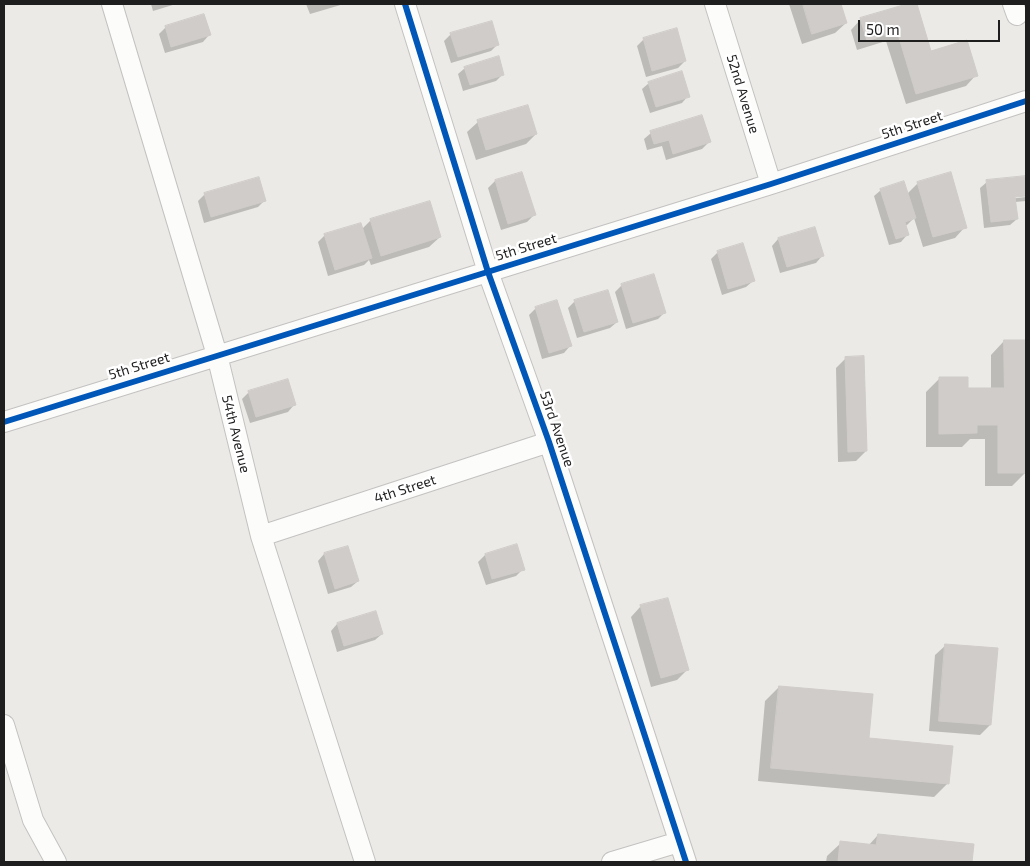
<!DOCTYPE html>
<html>
<head>
<meta charset="utf-8">
<style>
  body { margin:0 }
  #map { position:relative; width:1030px; height:866px; overflow:hidden; background:#eceae7; font-family:"Exo 2",sans-serif }
  canvas { display:block }
  .frame { position:absolute; inset:0; border:5px solid #1e1e1e; pointer-events:none }
  .scale { position:absolute; left:858px; top:20px; width:142px; height:22px; box-sizing:border-box; border:2px solid #1e1e1e; border-top:0; padding-left:6px; font-size:15px; line-height:18px; white-space:nowrap; color:#1e1e1e; -webkit-text-stroke:4px #fff; paint-order:stroke }
</style>
</head>
<body>
<div id="map">
<canvas width="1030" height="866"></canvas>
<div class="frame"></div>
<div class="scale">50 m</div>
</div>
<script>
const g = document.querySelector('canvas').getContext('2d');
g.lineJoin = 'round';
function paint(path, color) {
  g.fillStyle = color;
  g.fill(path, 'evenodd');
}
function strokePath(path, color, width, dash) {
  g.strokeStyle = color;
  g.lineWidth = width;
  g.lineCap = dash ? 'butt' : 'round';
  g.setLineDash(dash || []);
  g.stroke(path);
}
function write(font, color, halo, rows, align = 'center') {
  g.font = font + ' "Exo 2",sans-serif';
  g.lineWidth = 5;
  g.setLineDash([]);
  g.textBaseline = 'middle';
  g.strokeStyle = halo;
  g.fillStyle = color;
  for (const [text, x, y, turn = 0] of rows) {
    g.save();
    g.translate(x, y);
    g.rotate((+turn || 0) * Math.PI / 180);
    g.textAlign = isNaN(turn) ? turn : align;
    if (halo) g.strokeText(text, 0, 0);
    g.fillText(text, 0, 0);
    g.restore();
  }
}
paint(new Path2D(`
  M151,4H176L153,11Z
  M306,4H344L310,14Z
  M789,4H840L846,23L835,33L802,44Z
  M912,4H916L931,53L976,75L966,86L906,104L886,41L857,50L851,30L861,19Z
  M166,27L209,35L203,42L165,53L159,34Z
  M451,34L498,44L491,51L451,63L444,41Z
  M644,39L685,61L678,68L646,77L637,46Z
  M465,68L503,74L496,81L463,91L458,74Z
  M649,83L688,96L682,103L650,113L642,89Z
  M478,122L536,134L526,144L476,160L467,132Z
  M651,133L709,142L702,149L666,160L662,146L647,150L644,139Z
  M521,173L534,215L527,222L501,230L488,188L495,181Z
  M1026,177V195L1009,196V199L1026,197V201L1015,202L1017,219L1010,225L984,228L980,188L987,182Z
  M918,183L965,227L955,238L923,247L914,218L907,225L904,226L907,235L901,242L889,245L874,196L881,190L907,194Z
  M205,194L265,200L258,207L204,223L198,201Z
  M371,220L440,237L429,247L371,265L369,260L364,265L328,276L318,242L325,235L362,229Z
  M778,239L822,256L816,263L780,273L772,246Z
  M718,252L753,281L746,287L722,295L711,259Z
  M654,276L665,312L658,319L626,329L615,292L621,286Z
  M575,301L617,322L610,328L577,338L568,308Z
  M536,308L570,346L564,353L542,359L529,315Z
  M1004,341L1026,472L1012,486H985V439H970L962,447H926V392L939,379L966,390L991,389V355Z
  M846,358L866,451L856,461L838,462L836,368Z
  M249,392L294,405L288,412L250,423L242,399Z
  M516,546L523,569L516,576L486,585L478,562L485,555Z
  M324,554L358,581L351,587L328,594L318,561Z
  M641,606L687,670L677,680L651,687L631,617Z
  M337,624L382,634L375,640L337,652L331,631Z
  M946,645L990,725L980,735L929,731L935,655Z
  M779,687L867,739L948,783L934,797L758,781L765,701Z
  M878,835L972,845L970,862H826L827,856L841,843L868,846Z`), '#0003');
const building = new Path2D(`
  M803,4H841L847,23L812,34Z
  M907,4H917L931,51L967,40L978,76L916,94L897,31L867,41L860,18Z
  M204,14L211,35L171,47L165,26Z
  M492,21L499,45L458,57L450,33Z
  M677,28L686,61L652,71L643,38Z
  M499,56L504,75L470,85L464,67Z
  M682,71L690,97L656,107L648,82Z
  M528,105L537,134L486,150L477,120Z
  M702,115L711,142L673,154L669,140L654,144L650,131Z
  M522,172L536,215L508,224L495,180Z
  M951,172L967,228L933,237L917,182Z
  M1026,176V196L1015,197L1018,219L991,222L986,180Z
  M259,177L266,201L211,217L204,193Z
  M904,181L916,218L905,222L909,235L896,239L880,189Z
  M430,201L441,237L381,256L370,219Z
  M361,223L372,258L335,270L324,234Z
  M815,227L824,256L787,267L778,238Z
  M743,243L755,281L728,289L717,251Z
  M654,274L666,313L633,323L621,284Z
  M608,290L618,322L584,332L574,300Z
  M557,300L572,346L549,353L535,307Z
  M1004,340H1026V473H998V425H977V433L939,434V377H968V388H1004Z
  M864,356L867,451L848,452L845,357Z
  M288,379L296,405L256,417L248,391Z
  M517,544L525,570L492,579L485,554Z
  M348,546L359,581L335,589L324,553Z
  M668,598L689,670L661,678L640,605Z
  M376,611L383,634L344,646L337,623Z
  M945,644L998,648L991,725L939,721Z
  M779,686L873,694L869,738L953,746L949,784L771,768Z
  M878,834L974,844L972,862H838L840,841L876,845Z`);
paint(building, '#cfccca');
strokePath(building, '#cfccc8', 1);
const minor = new Path2D(`
  M112,4L217,355L261,536L365,862
  M405,4L488,272L549,442L686,862
  M715,4L771,184
  M1013,4L1017,15
  M4,422L771,184L1026,101
  M261,536L549,442
  M4,725L33,820L56,862
  M612,862L679,842`);
strokePath(minor, '#c3c2c1', 22);
strokePath(minor, '#fcfcfb', 20);
strokePath(new Path2D(`
  M405,4L488,272L549,442L686,862
  M4,422L771,184L1026,101`), '#0057b8', 6);
write('14px', '#1e1e1e', '#fff', [
  ["52nd Avenue",743,94,73],
  ["5th Street",912,125,-18],
  ["5th Street",526,247,-17],
  ["5th Street",139,366,-17],
  ["53rd Avenue",557,429,71],
  ["54th Avenue",236,434,76],
  ["4th Street",405,489,-18]
]);
</script>
</body>
</html>
